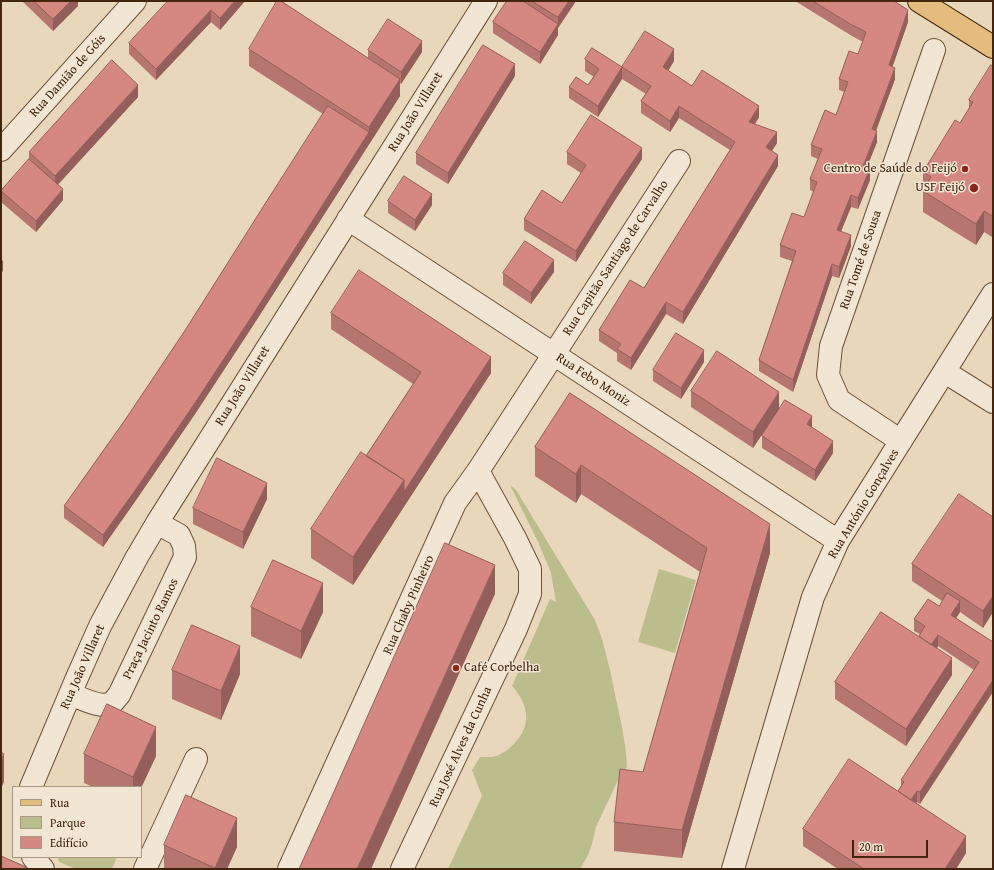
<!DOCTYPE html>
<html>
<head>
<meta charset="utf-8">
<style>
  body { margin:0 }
  #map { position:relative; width:994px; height:870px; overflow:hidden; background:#e9d7bb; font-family:"Gentium Book Plus",serif }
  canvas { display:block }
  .frame { position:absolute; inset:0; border:2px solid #41250c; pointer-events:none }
  .legend { position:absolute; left:12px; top:786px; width:130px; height:72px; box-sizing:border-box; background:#f1e5d3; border:1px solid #ab9883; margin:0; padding:5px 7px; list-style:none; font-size:12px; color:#41250c }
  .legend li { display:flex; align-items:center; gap:8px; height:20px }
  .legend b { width:20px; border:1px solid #ab9883 }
  .scale { position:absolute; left:852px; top:840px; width:76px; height:18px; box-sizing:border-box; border:2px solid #41250c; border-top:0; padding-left:5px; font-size:12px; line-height:14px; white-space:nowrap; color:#41250c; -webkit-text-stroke:3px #f1e5d3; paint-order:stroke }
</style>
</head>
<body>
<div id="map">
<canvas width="994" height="870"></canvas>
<div class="frame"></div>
<ul class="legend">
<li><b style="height:5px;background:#e4bc7e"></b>Rua</li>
<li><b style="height:11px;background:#bbbd8d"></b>Parque</li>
<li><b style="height:11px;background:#d48881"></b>Edifício</li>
</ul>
<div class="scale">20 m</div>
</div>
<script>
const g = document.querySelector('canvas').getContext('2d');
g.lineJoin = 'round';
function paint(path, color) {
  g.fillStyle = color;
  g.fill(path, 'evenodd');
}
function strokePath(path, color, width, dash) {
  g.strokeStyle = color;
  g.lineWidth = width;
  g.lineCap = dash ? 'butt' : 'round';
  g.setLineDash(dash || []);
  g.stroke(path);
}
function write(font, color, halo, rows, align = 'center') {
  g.font = font + ' "Gentium Book Plus",serif';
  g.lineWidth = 3;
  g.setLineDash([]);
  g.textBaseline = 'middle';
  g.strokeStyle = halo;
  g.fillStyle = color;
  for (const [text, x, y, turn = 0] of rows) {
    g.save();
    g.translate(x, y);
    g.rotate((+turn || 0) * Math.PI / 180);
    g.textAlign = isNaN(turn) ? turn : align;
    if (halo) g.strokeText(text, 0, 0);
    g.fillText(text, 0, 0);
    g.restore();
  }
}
paint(new Path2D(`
  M510,485L516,490L595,620L602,639L610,670L623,732L626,753L627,767L618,780L596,827L592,844L588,855L580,869H448L482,796L472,770L480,757C484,757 489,757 493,757C501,755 508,750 514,744C517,740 521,736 523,731C531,715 523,698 512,686L550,599L556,602L551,573L539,544Z
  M659,569L696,580L675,653L638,642Z
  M58,857H117L112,869H76L59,862Z`), '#bbbd8d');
const minor = new Path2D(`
  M1,150L135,1
  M348,219L838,541
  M945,372L993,402
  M901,441L839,400L828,375L831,346L934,50
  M70,694C81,698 102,710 113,702C115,700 117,697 119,695L185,557L184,546L179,535L157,523
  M31,787L76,680L100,626L137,557L157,523L486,1
  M33,857L43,869
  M145,869L196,759
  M289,869L455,503L478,471L679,161
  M402,869L516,629L530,594V569L515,538L478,471
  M733,869L813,597L838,541L993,294`);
const major = new Path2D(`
  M919,1L993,47`);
strokePath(minor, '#6b5238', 24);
strokePath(major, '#41250c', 24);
strokePath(minor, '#f1e5d3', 22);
strokePath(major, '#e4bc7e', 22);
paint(new Path2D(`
  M22,1H78V6L53,31Z
  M245,1L220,30L211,22L156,80L129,54V43L159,11Z
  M507,1H576L558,28V35L540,64L493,33V22Z
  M795,1H894L908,22L892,67L895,79L876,131L877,142L867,167L870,180L858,209L851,207L841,231L851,246L839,278L832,276L793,392L759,371V360L792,261L780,257V245L804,217L814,192L810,190V179L818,159L811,156V145L836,115L844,92L839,90V79L858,54L863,42L852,36Z
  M249,49L368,58V50L422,52L401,84L400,83V96L254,324L195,414L134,503L103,547L64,518V506L125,420L184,332L323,114L249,66Z
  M585,59L622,67L674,61L668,71L692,86L759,117L755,124L777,143L772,151L778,166L683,324L666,314L631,370L617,361V353L599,341V330L644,288L730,150L679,118L670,132L641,113V101L646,94L622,79L598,117L569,98V87L588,85L594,77L585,71Z
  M993,66L992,237L984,232L976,245L923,212V172L960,123L969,108V100Z
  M515,76L448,184L416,164V153Z
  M138,97L58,184L63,200L36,232L1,202V191L29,159V152Z
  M567,152L642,159L617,197L576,262L524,230V219L562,203L581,173L567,164Z
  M388,201L432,205L415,231L388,213Z
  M554,272L531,304L503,285V273Z
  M331,313L491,373L353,585L311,558V529L366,456L413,384L331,329Z
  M704,362L681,399L653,381V370Z
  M691,391L779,409L753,448L691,407Z
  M570,393L770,553L682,858L614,851V822L643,772L700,572L581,494L576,503L535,476V447Z
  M812,427L833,453L815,481L762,448V436Z
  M267,499L243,549L193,524V508Z
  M993,517V612L983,628L960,612L956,618L993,642L920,804L917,802V804L966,853L956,869H838L803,846V829L898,791L901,786V780L974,670L938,646L937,648L952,675L906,746L835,699V682L919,636L920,634L914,631V619L939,606L942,601L912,581V564Z
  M251,607L323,612L301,659L251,636Z
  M172,670L240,674L221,720L172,699Z
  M84,754L156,756L141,788V787H93L84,783Z
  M164,845L237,847L227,869H164Z`), '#b6756f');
paint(new Path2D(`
  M71,1H78V6L53,31V19Z
  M235,1H245L220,30V18Z
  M569,1H576L558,28V35L540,64V52L558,24V17Z
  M211,10V22L156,80V69Z
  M908,10V22L889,77V65Z
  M422,41V52L401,84V72Z
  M674,49V61L663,79V67Z
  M515,64V76L448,184V173Z
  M622,67V79L598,117V106Z
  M895,68V79L872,141V129Z
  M400,79V96L254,324L195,414L134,503L103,547V535L369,132V127Z
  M138,85V97L55,188V176Z
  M679,106V118L670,132V121Z
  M759,106V117L749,133V122Z
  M877,131V142L863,177V166Z
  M777,132V143L766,159V147Z
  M642,148V159L617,197L576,262V251L617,185Z
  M778,155V166L683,324V312Z
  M870,168V180L858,209V198Z
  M63,189V200L36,232V221Z
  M432,194V205L415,231V220Z
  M851,195V207L837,241V230Z
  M984,211V232L976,245V224Z
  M993,215V236L992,237V216Z
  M851,235V246L839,278V267Z
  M3,260V271L1,274V262Z
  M554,260V272L531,304V293Z
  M832,264V276L793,392V380Z
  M666,302V314L631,370V358Z
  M704,350V362L681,399V388Z
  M491,357V373L353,585V557L404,480Z
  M779,392V409L753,448V432Z
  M812,416V427L807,436V424Z
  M833,441V453L815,481V470Z
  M581,465V494L576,503V474Z
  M267,483V499L243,549V532Z
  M770,524V553L682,858V830Z
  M495,565V594L371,869H357Z
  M323,583V612L301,659V631Z
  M993,596V612L983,628V611Z
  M960,601V612L951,626V615Z
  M938,635V646L929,660V648Z
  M240,646V674L221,720V691Z
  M952,658V675L906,746V729Z
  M993,680V692L920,804V792Z
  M156,727V756L141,788V787H133V777Z
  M4,754V782L1,789V760Z
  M917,791V802L909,815V804Z
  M237,818V847L227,869H215V868Z
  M966,836V853L956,869H945Z`), '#945f5a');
const building = new Path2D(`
  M34,1H71L53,19Z
  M168,1H235L220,18L211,10L156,69L129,43Z
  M277,1H281L400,79L369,127L249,49Z
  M507,1H523L558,24L540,52L493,22Z
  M532,1H569L558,17Z
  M813,1H894L908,10L889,65L895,68L872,129L877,131L863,166L870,168L858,198L851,195L837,230L851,235L839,267L832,264L793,380L759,360L796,251L780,245L792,213L804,217L817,182L810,179L822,149L811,145L825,110L836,115L848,82L839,79L849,51L858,54L866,32L852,25Z
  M388,19L422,41L401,72L368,50Z
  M645,31L674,49L663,67L692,86L702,70L759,106L749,122L777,132L766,147L778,155L683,312L666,302L631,358L617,349L621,344L599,330L630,280L644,288L735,142L679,106L670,121L641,101L651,86L622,67Z
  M483,45L515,64L448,173L416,153Z
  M592,48L622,67L598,106L569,87L576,77L588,85L599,69L585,59Z
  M112,60L138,85L55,176L29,152L93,81Z
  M991,65L993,66V215L992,216L984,211L976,224L923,191L931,177L923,172L955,120L960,123L973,102L969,100Z
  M328,106L369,132L254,313L195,403L134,492L103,535L64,506L125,420L184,332L270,196Z
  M591,115L642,148L617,185L576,251L524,219L542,190L562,203L586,165L567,152Z
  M29,159L63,189L36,221L1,191Z
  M404,176L432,194L415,220L388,201Z
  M525,241L554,260L531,293L503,273Z
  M359,270L491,357L404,492V480L366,456L421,372L331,313Z
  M676,333L704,350L681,388L653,370Z
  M717,351L779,392L753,432L691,391Z
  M570,393L770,524L682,830L614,822L620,769L643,772L707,548L581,465L576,474L535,447Z
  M785,400L812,416L807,424L833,441L815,470L762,436Z
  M361,452L404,480L353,557L311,529Z
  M217,458L267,483L243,532L193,508Z
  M959,494L993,517V596L983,611L912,564Z
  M445,543L495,565L357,869H299L328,805Z
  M273,560L323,583L301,631L251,607Z
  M947,593L960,601L951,615L993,642V680L920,792L917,791L911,800L898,791L904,782L901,780L979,662L938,635L931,645L919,636L925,626L914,619L928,599L939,606Z
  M881,612L952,658L906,729L835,682Z
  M192,625L240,646L221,691L172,670Z
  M107,704L156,727L133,777L84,754Z
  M1,752L4,754L1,760Z
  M849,759L966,836L945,869H864L803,829Z
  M186,795L237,818L215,868L164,845Z
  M1,856L26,867L25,869H1Z`);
paint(building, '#d48881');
strokePath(building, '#945f5a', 1);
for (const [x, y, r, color] of [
  [965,169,4,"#8f2418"],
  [974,188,5,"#8f2418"],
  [456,668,4,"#8f2418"]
]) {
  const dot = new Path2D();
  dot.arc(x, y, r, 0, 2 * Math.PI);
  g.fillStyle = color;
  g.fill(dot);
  strokePath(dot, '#f1e5d3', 1.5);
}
write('13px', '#41250c', '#f1e5d3', [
  ["Rua Damião de Góis",68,76,-48],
  ["Rua João Villaret",416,112,-58],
  ["Rua Capitão Santiago de Carvalho",616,258,-57],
  ["Rua Tomé de Sousa",861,260,-71],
  ["Rua Febo Moniz",593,380,33],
  ["Rua João Villaret",243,386,-58],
  ["Rua António Gonçalves",864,504,-59],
  ["Rua Chaby Pinheiro",409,605,-66],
  ["Praça Jacinto Ramos",151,629,-64],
  ["Rua João Villaret",83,667,-66],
  ["Rua José Alves da Cunha",461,747,-65]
]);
write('13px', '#41250c', '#f1e5d3', [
  ["Centro de Saúde do Feijó",957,169],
  ["USF Feijó",965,188],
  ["Café Corbelha",464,668,"left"]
], 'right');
</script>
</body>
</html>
